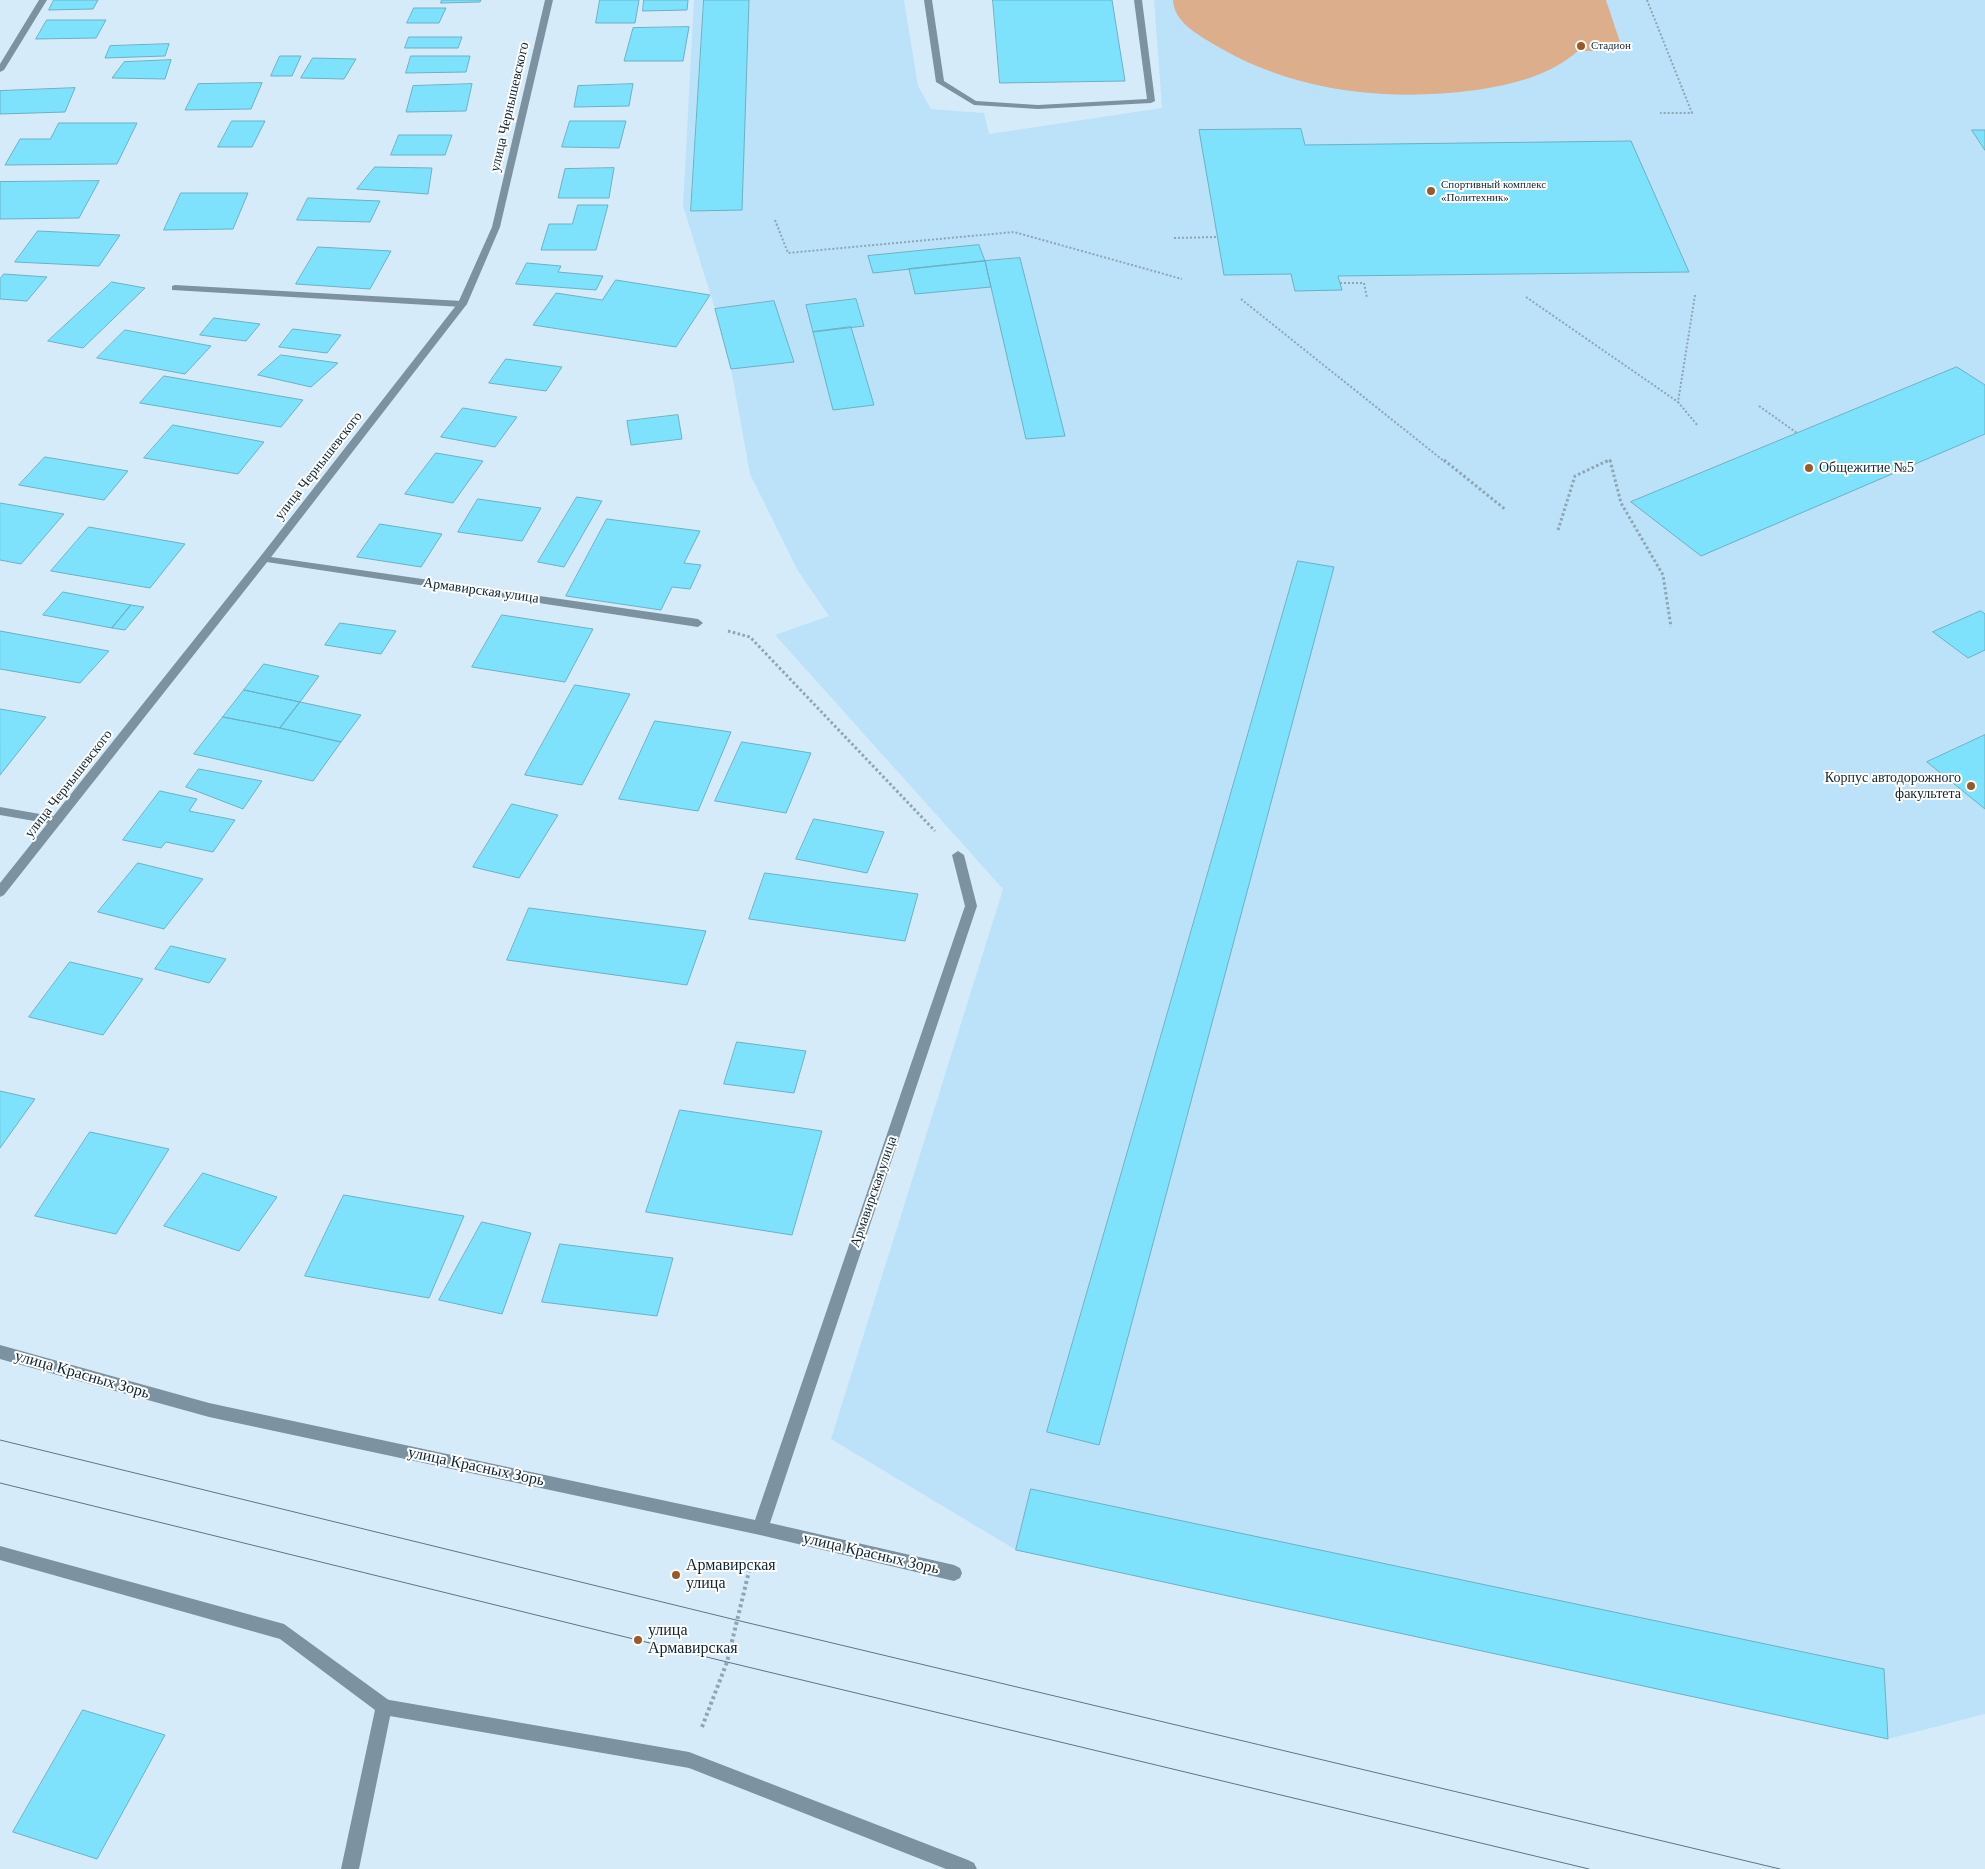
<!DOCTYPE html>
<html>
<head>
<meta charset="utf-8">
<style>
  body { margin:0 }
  canvas { display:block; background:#d5ebf9 }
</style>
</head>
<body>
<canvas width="1985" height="1869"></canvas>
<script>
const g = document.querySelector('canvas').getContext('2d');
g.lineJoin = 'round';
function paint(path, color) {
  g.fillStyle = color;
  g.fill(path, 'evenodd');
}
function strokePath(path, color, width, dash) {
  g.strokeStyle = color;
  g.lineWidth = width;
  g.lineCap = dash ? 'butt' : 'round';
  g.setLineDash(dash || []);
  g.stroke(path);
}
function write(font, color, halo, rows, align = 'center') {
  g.font = font + ' Georgia,serif';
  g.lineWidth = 4;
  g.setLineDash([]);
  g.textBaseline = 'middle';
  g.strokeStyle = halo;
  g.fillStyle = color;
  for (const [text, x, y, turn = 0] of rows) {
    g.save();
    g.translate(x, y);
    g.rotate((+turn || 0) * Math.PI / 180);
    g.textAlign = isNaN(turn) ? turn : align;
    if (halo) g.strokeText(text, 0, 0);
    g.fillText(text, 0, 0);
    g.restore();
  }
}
paint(new Path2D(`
  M694,0H904L918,86L931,109L984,113L989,134L1162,108L1154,0H1985V1714L1888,1739L1016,1550L831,1439L1003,889L775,635L829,616L798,571L750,474L731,369L715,309L683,206Z`), '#bce2fa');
paint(new Path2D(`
  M1173,0H1606L1623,51H1578C1551,75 1512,85 1476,90C1387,102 1293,92 1215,45C1197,34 1174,22 1173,0Z`), '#ddae8c');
const building = new Path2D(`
  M54,0H98L93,9L49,10Z
  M442,0H481L480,2L441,3Z
  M600,0H639L635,23H596Z
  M644,0H688L687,10L643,11Z
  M704,0H749L742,210L691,211Z
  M993,0H1112L1125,81L1000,83Z
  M414,8H446L439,23H407Z
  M47,20H106L96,38L36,39Z
  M689,27L683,61H624L633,28Z
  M409,37H462L458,48H405Z
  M169,44L165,56L105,58L110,46Z
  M280,56H301L292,76H271Z
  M411,56H470L466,72L406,73Z
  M313,58L356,59L344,79L301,78Z
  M171,60L165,79L112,78L124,62Z
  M262,83L251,109L185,110L198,84Z
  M472,84L466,111L406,112L413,86Z
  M633,84L629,106L574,107L578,86Z
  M75,88L65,112L0,114V91Z
  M232,121H265L252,147H218Z
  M570,121H626L619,148L562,147Z
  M59,123H137L117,164L5,165L20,139H50Z
  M1301,129L1305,145L1631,141L1689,272L1338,276L1342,290L1295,291L1291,274L1224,275L1199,130Z
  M1972,130H1985V150Z
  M399,135H452L445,155H391Z
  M375,167L432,168L428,194L357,189Z
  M614,168L609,198H558L565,169Z
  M99,181L79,218L0,219V182Z
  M181,193H248L233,229L164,230Z
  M308,198L380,201L370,222L297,220Z
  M578,205H608L596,250H541L549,224H572Z
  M38,231L120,235L99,266L15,262Z
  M979,245L985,261L873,273L868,256Z
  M318,247L391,251L370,289L296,284Z
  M1020,258L1035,317L1065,436L1026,439L985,261Z
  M985,261L991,287L915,294L909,269Z
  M527,263L561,266L558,272L603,276L596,290L516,284Z
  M4,274L47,277L27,301L0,299V279Z
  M616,280L710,295L676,347L533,325L556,293L602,300Z
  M112,282L145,288L83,348L48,341Z
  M856,299L864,326L813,332L806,305Z
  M774,301L794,362L731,369L715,309Z
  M214,318L260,324L246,341L200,335Z
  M851,327L874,405L833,410L813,332Z
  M293,329L341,335L327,353L279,347Z
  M125,330L211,346L185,374L97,358Z
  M281,355L338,363L311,387L258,375Z
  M506,359L562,367L546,391L489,383Z
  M1957,367L1985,385V434L1701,556L1631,502Z
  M164,376L303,400L281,427L140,403Z
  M463,408L517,417L495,447L441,437Z
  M678,415L682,439L631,445L627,421Z
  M173,425L264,442L238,474L144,458Z
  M436,453L483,461L453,503L405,494Z
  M45,457L128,471L104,500L19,485Z
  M577,497L602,501L564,567L538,562Z
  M478,499L541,508L522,541L458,532Z
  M0,503L64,514L21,564L0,560Z
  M607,519L700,531L684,563L701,565L690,589L672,587L661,610L566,596Z
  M380,524L442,534L421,567L357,557Z
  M89,527L185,544L150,588L51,571Z
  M1298,561L1334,567L1099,1445L1047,1432Z
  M63,592L131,605L112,628L43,615Z
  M131,605L144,607L125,630L112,628Z
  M1981,611L1985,614V650L1968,658L1933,632Z
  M502,615L593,629L565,682L472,667Z
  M340,623L396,631L381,654L325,645Z
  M0,631L109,651L80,683L0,669Z
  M264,664L319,676L300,702L244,690Z
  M575,685L630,694L582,785L525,775Z
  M244,690L300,702L280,728L223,717Z
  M300,702L361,715L341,742L280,728Z
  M0,709L46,717L0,775Z
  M223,717L280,728L341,742L313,781L194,754Z
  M655,721L731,732L698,811L619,799Z
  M1985,735V809L1927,762Z
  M742,742L811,753L786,813L715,801Z
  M199,769L262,781L243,809L186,787Z
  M160,791L197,799L189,811L235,820L213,852L166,842L161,848L123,840Z
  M512,804L558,815L519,878L473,867Z
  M814,819L884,832L867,873L796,859Z
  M138,863L203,879L164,929L98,912Z
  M765,873L918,894L905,941L749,919Z
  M529,908L706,931L687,985L507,960Z
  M171,946L226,959L209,983L155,969Z
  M70,962L143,979L103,1035L29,1017Z
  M737,1042L806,1051L794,1093L724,1084Z
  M0,1091L35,1099L0,1148Z
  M680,1110L822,1131L792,1235L646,1212Z
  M90,1132L169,1149L116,1234L35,1216Z
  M203,1173L277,1197L239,1251L164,1226Z
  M344,1195L464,1216L429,1298L305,1276Z
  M482,1222L531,1233L502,1314L439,1300Z
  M560,1244L673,1258L657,1316L542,1302Z
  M1031,1489L1884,1669L1888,1739L1016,1550Z
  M83,1710L165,1735L97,1859L13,1832Z`);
paint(building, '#7ee2fc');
strokePath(building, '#6bb1c4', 1);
strokePath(new Path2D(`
  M1647,0L1692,113H1660
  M775,220L788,253L1014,232L1182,279
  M1174,238L1218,237
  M1340,283H1364L1367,298
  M1695,295L1678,402L1698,426
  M1526,297L1678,402
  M1241,299L1445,462
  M1759,406L1797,433
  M1606,462L1610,460V462`), '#8ea5b2', 2, [2, 2]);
strokePath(new Path2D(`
  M1444,460L1506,510
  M1610,460L1621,503L1663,575L1671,627
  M1558,530L1575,476L1609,460
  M728,631L750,637L935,831`), '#8ea5b2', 3, [2.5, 2.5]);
strokePath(new Path2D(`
  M702,1727L727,1662L751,1563`), '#8ea5b2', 4, [3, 3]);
paint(new Path2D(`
  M924,0H932L944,81L976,101L1038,105L1147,99L1134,0H1142L1155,101L1151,103L1038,109L974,105L936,82Z
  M175,285L462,301L467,304L462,307L172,290V286Z
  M384,1699L689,1752L968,1860L974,1863L977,1869H946L689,1768L384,1715L378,1713L376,1707L378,1701Z`), '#7c92a1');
paint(new Path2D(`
  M39,0H47L4,70L0,72V64Z
  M264,556L698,619L703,623L698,627L260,561L259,559Z
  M0,807L57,817L63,821L57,825L0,815Z
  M958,851L964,855L977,906L770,1523L954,1565L960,1568L962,1573L960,1578L954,1581L760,1535L209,1417L0,1359V1345L209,1403L755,1520L965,906L952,855Z
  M0,1546L284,1624L390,1701L392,1707L359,1869H341L375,1710L280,1639L0,1560Z`), '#7c92a1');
paint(new Path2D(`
  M545,0H553L500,227L467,304L268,561L4,895L0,897V883L260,557L458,303L492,227Z`), '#7c92a1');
strokePath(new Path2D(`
  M0,1440L736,1620L1780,1869
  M0,1483L727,1662L1589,1869`), '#5f7583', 1);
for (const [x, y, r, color] of [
  [1581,46,5,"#9b5a25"],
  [1431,191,5,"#9b5a25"],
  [1809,468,5,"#9b5a25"],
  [1971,786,5,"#9b5a25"],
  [676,1575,5,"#9b5a25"],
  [638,1640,5,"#9b5a25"]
]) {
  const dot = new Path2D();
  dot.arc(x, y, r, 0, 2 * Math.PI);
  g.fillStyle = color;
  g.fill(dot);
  strokePath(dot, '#fff', 2);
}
write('11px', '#0e2532', '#fff', [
  ["Стадион",1591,46],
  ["Спортивный комплекс",1441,185],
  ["«Политехник»",1441,198]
], 'left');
write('14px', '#0e2532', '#fff', [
  ["улица Чернышевского",510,107,-77],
  ["улица Чернышевского",319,466,-52],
  ["Армавирская улица",481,591,8],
  ["улица Чернышевского",69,784,-52],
  ["Армавирская улица",874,1192,-71]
]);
write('14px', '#0e2532', '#fff', [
  ["Общежитие №5",1819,468],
  ["Корпус автодорожного",1961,778,"right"],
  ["факультета",1961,794,"right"]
], 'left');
write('16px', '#0e2532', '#fff', [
  ["улица Красных Зорь",82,1375,16],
  ["улица Красных Зорь",476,1467,12],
  ["улица Красных Зорь",871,1554,13]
]);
write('16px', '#0e2532', '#fff', [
  ["Армавирская",686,1566],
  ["улица",686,1584],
  ["улица",648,1631],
  ["Армавирская",648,1649]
], 'left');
</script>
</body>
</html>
